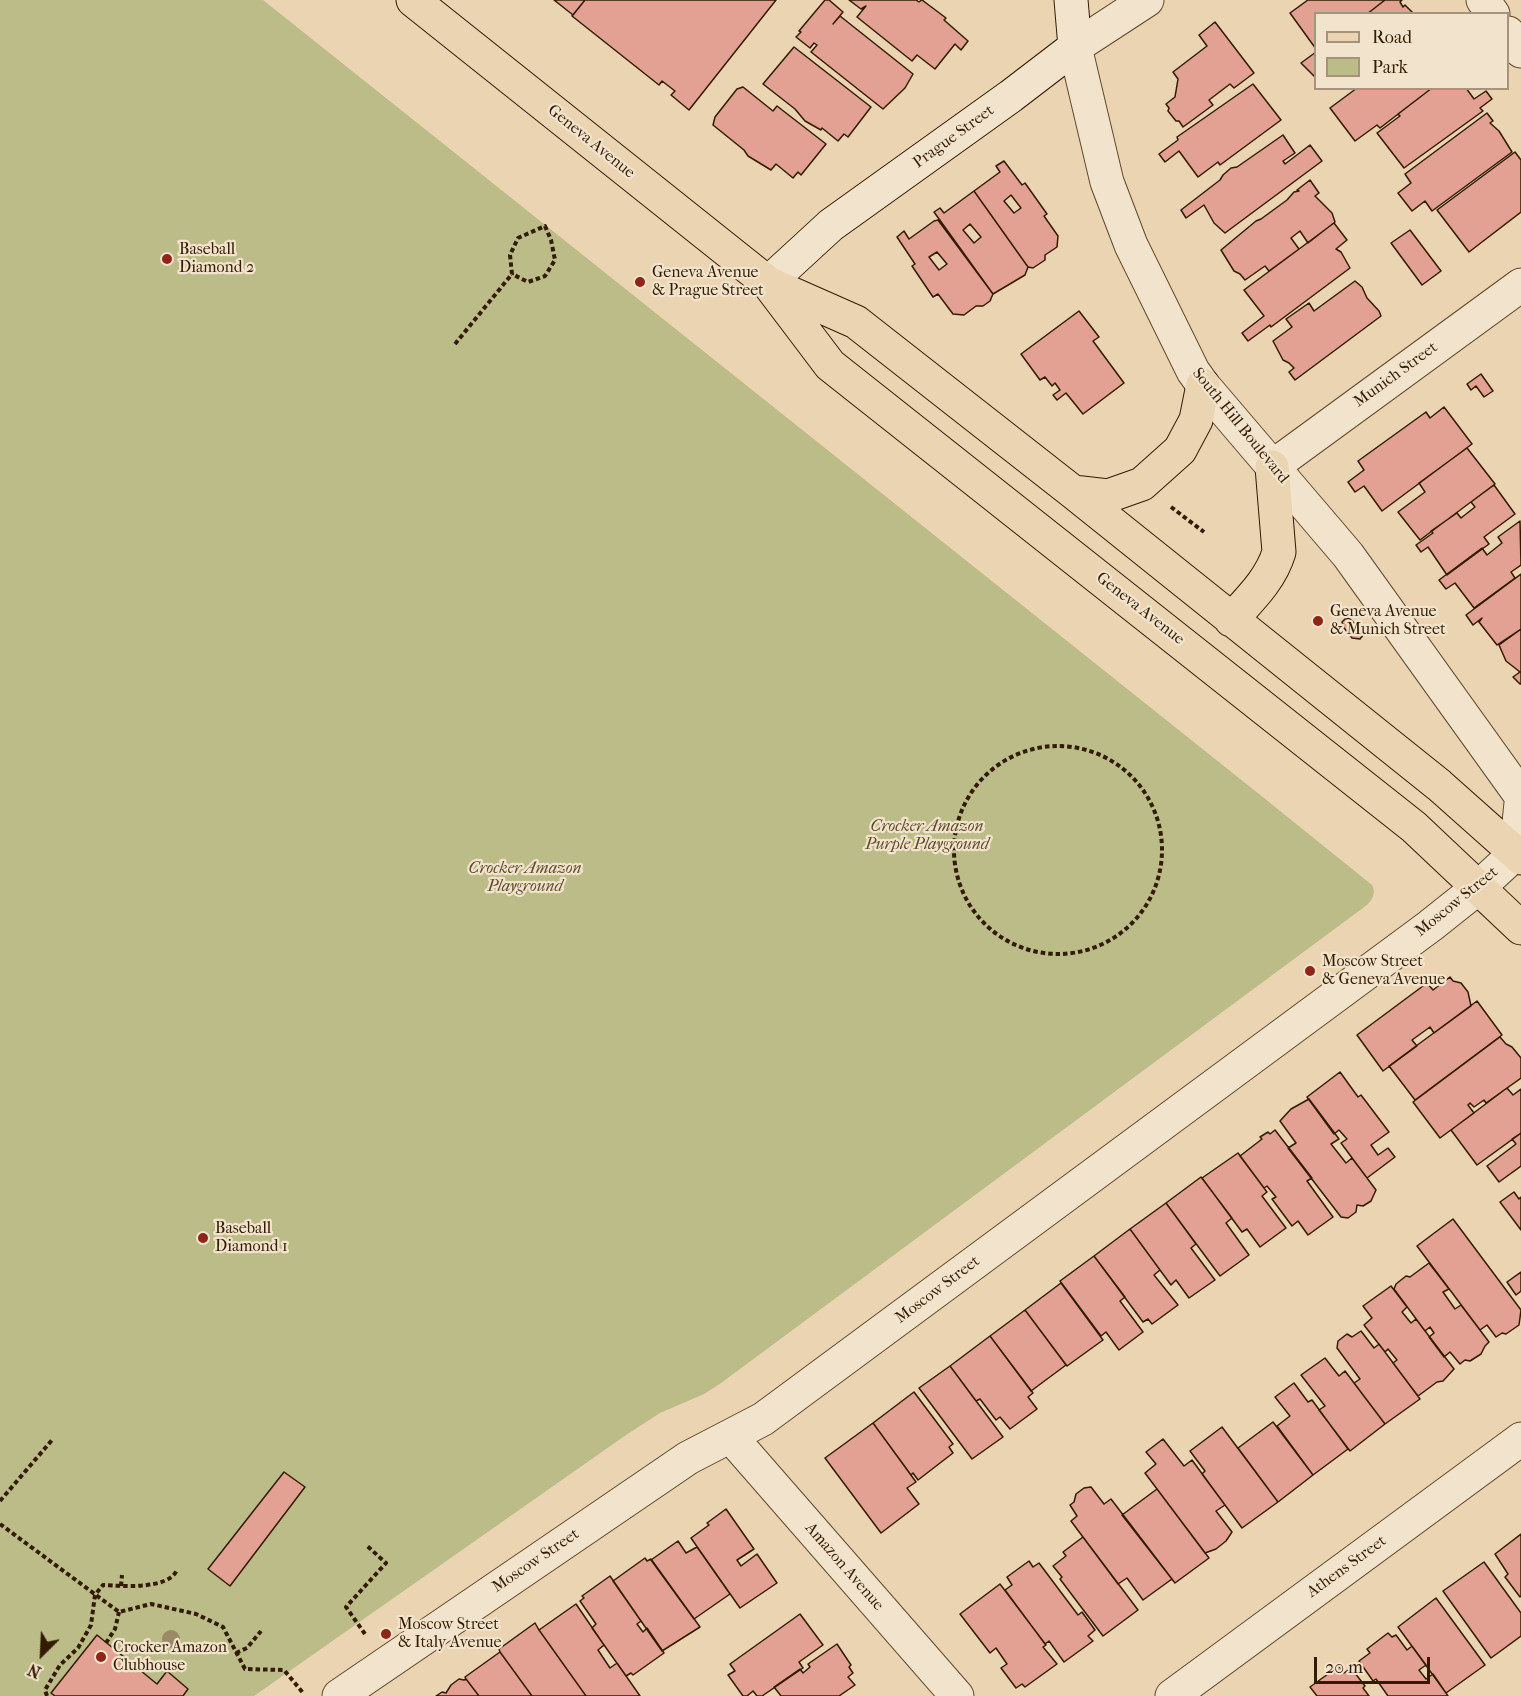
<!DOCTYPE html>
<html>
<head>
<meta charset="utf-8">
<style>
  body { margin:0 }
  #map { position:relative; width:1521px; height:1696px; overflow:hidden; background:#ebd4b1; font-family:"IM FELL French Canon",serif }
  canvas { display:block }
  .legend { position:absolute; left:1314px; top:12px; width:195px; height:78px; box-sizing:border-box; background:#f2e3cc; border:2px solid #a5937b; margin:0; padding:8px 10px; list-style:none; font-size:18px; color:#321b01 }
  .legend li { display:flex; align-items:center; gap:12px; height:30px }
  .legend b { width:30px; border:2px solid #a5937b }
  .north { position:absolute; left:12px; top:1624px; width:60px; height:60px; -webkit-text-stroke:4px #f2e3cc; paint-order:stroke; rotate:204deg; font-size:16px; font-weight:700; line-height:24px; text-align:center; color:#321b01 }
  .north::after { content:''; display:block; margin:auto; width:21px; height:27px; background:#321b01; clip-path:polygon(50% 0,100% 100%,50% 72%,0 100%) }
  .scale { position:absolute; left:1314px; top:1657px; width:116px; height:27px; box-sizing:border-box; border:3px solid #321b01; border-top:0; padding-left:8px; font-size:18px; line-height:21px; white-space:nowrap; color:#321b01; -webkit-text-stroke:4px #f2e3cc; paint-order:stroke }
</style>
</head>
<body>
<div id="map">
<canvas width="1521" height="1696"></canvas>
<ul class="legend">
<li><b style="height:8px;background:#ebd4b1"></b>Road</li>
<li><b style="height:16px;background:#bcbc88"></b>Park</li>
</ul>
<div class="north">N</div>
<div class="scale">20 m</div>
</div>
<script>
const g = document.querySelector('canvas').getContext('2d');
g.lineJoin = 'round';
function paint(path, color) {
  g.fillStyle = color;
  g.fill(path, 'evenodd');
}
function strokePath(path, color, width, dash) {
  g.strokeStyle = color;
  g.lineWidth = width;
  g.lineCap = dash ? 'butt' : 'round';
  g.setLineDash(dash || []);
  g.stroke(path);
}
function write(font, color, halo, rows, align = 'center') {
  g.font = font + ' "IM FELL French Canon",serif';
  g.lineWidth = 4.5;
  g.setLineDash([]);
  g.textBaseline = 'middle';
  g.strokeStyle = halo;
  g.fillStyle = color;
  for (const [text, x, y, turn = 0] of rows) {
    g.save();
    g.translate(x, y);
    g.rotate((+turn || 0) * Math.PI / 180);
    g.textAlign = isNaN(turn) ? turn : align;
    if (halo) g.strokeText(text, 0, 0);
    g.fillText(text, 0, 0);
    g.restore();
  }
}
paint(new Path2D(`
  M0,0H263L1264,798L1372,885C1376,892 1373,899 1367,905L721,1383L704,1394L660,1413L626,1435L254,1696H0Z`), '#bcbc88');
const building = new Path2D(`
  M554,0H585L573,15Z
  M585,0H776L689,110L671,95L675,91L662,81L659,85L572,16Z
  M825,0H829L843,12L833,24L840,16L913,74L905,88L883,109L811,52L817,45L814,43L810,48L796,37L801,32L799,31Z
  M849,0H916L919,2L922,0L946,18L944,20L968,41L961,50L955,44L935,69L917,55L912,61L857,17L866,6L861,9Z
  M1308,0H1307H1385L1367,14H1316V49L1290,13Z
  M1385,0H1402L1400,2L1403,7L1405,5L1414,14H1367Z
  M1215,22L1254,73L1234,88L1230,84L1209,100L1213,105L1183,127L1179,121H1176L1168,111L1169,108L1166,104L1175,97L1178,79L1173,72L1207,46L1199,35Z
  M794,47L871,107L848,137L844,134L838,141L822,128L821,130L805,121L795,109L763,84Z
  M1316,52V78L1301,63Z
  M1253,84L1281,120L1220,165L1218,162L1198,177L1179,151L1165,162L1159,154L1178,140L1177,137Z
  M743,87L773,111L777,106L826,144L801,175L798,172L793,178L776,164L771,170L748,156L744,150L713,125L715,117L737,89Z
  M1357,88H1432L1380,128L1377,125L1355,141L1330,108Z
  M1432,88H1466L1474,99L1486,91L1492,99L1480,108L1483,111L1404,168L1377,133L1400,116L1398,114Z
  M1487,113L1493,121L1490,123L1499,131L1512,152L1432,211L1425,201L1412,211L1398,193L1411,183L1405,174Z
  M1283,135L1295,153L1283,161L1285,164L1310,145L1322,161L1225,233L1214,223L1204,205L1186,218L1181,210L1220,180L1223,175L1231,168L1237,167Z
  M1515,152L1521,160V212L1469,252L1437,210Z
  M1004,161L1022,185L1025,183L1047,214L1044,216L1058,236L1057,247L1045,255V260L1033,268L1028,267L974,191L1000,172L996,166ZM1011,195L1021,208L1014,213L1004,201Z
  M1310,180L1319,193L1315,196L1332,213L1335,222L1308,243L1300,231L1291,238L1299,249L1269,271L1265,266L1245,280L1240,274L1234,271L1221,250L1256,221L1261,219L1287,200L1294,192L1299,191L1297,190Z
  M974,191L1028,267L1025,275L993,294L934,212L940,208L944,213ZM970,224L981,237L974,243L963,230Z
  M938,220L993,294L990,301L983,306H976L964,315L953,314L938,294L933,297L912,266L915,264L897,237L904,231L909,239L934,221ZM937,252L947,264L939,270L929,257Z
  M1334,223L1347,240L1336,249L1341,252L1350,268L1271,327L1270,325L1248,341L1242,333L1264,316L1244,290Z
  M1410,230L1441,271L1422,285L1391,243Z
  M1355,281L1362,287L1367,298L1379,311L1381,316L1295,380L1289,372L1294,368L1289,363L1283,360L1273,341L1292,327L1286,319L1309,303L1314,311Z
  M1079,311L1099,337L1093,341L1124,383L1083,414L1066,393L1057,400L1053,395L1060,390L1055,383L1052,386L1045,377L1040,380L1021,354Z
  M1481,374L1493,391L1484,397L1476,386L1471,390L1467,384Z
  M1444,407L1472,444L1382,511L1364,486L1355,492L1348,482L1364,470L1358,461L1426,412L1430,418Z
  M1467,448L1495,484L1420,540L1398,512L1425,492L1419,483Z
  M1494,485L1515,514L1484,537L1489,544L1447,575L1428,547L1421,552L1416,545L1433,533L1431,531L1457,513L1461,518L1475,507L1471,502Z
  M1520,521L1521,565L1511,572L1515,578L1474,608L1455,583L1446,589L1439,580L1482,548L1487,555L1502,543L1498,537Z
  M1521,574V629L1497,645L1479,622L1482,618L1473,625L1466,615Z
  M1349,618L1361,630L1363,635L1360,639L1352,638L1344,628L1342,622L1345,619Z
  M1521,629V684H1520L1513,677L1520,672L1506,661L1499,645Z
  M1450,977L1453,981L1461,983L1468,992L1471,1006L1434,1033L1430,1027L1412,1040L1417,1046L1383,1071L1357,1035L1427,983L1433,990Z
  M1477,1001L1502,1035L1415,1100L1389,1066Z
  M1500,1037L1506,1044L1512,1047L1521,1058V1078L1486,1103L1484,1100L1474,1107L1470,1103L1468,1105L1474,1113L1440,1138L1413,1102Z
  M1340,1072L1358,1097L1361,1095L1389,1132L1371,1145L1378,1155L1388,1148L1395,1157L1367,1178L1341,1143L1347,1139L1339,1130L1334,1134L1307,1097Z
  M1507,1088L1513,1095L1521,1089V1133L1477,1165L1451,1130Z
  M1309,1099L1339,1139L1331,1144L1346,1163L1352,1158L1376,1190L1371,1201L1363,1206L1357,1205L1356,1212L1348,1218L1341,1217L1288,1148L1296,1143L1280,1121L1291,1109Z
  M1275,1130L1312,1178L1307,1181L1333,1217L1308,1235L1298,1221L1292,1226L1272,1199L1276,1197L1267,1186L1264,1188L1240,1156L1262,1139L1260,1137L1268,1132L1270,1134Z
  M1521,1133V1166L1499,1182L1487,1166L1516,1144L1512,1139Z
  M1238,1153L1267,1192L1262,1196L1286,1228L1260,1247L1247,1229L1242,1232L1202,1178Z
  M1201,1177L1232,1218L1226,1223L1249,1255L1220,1276L1166,1203Z
  M1514,1192L1519,1199L1521,1197V1230L1500,1202Z
  M1166,1203L1196,1244L1191,1248L1215,1280L1189,1298L1176,1280L1171,1285L1130,1229Z
  M1453,1219L1521,1310L1519,1325L1506,1334L1502,1333L1496,1337L1487,1325L1480,1330L1417,1246Z
  M1130,1229L1160,1270L1154,1275L1178,1305L1152,1324L1148,1319L1143,1322L1094,1256Z
  M1094,1256L1125,1297L1120,1301L1143,1332L1119,1350L1106,1332L1101,1336L1060,1281Z
  M1429,1263L1449,1289L1443,1292L1455,1309L1461,1305L1489,1342L1485,1346L1481,1354L1470,1361L1465,1360L1460,1364L1450,1352L1444,1357L1429,1337L1434,1333L1430,1327L1425,1331L1394,1289L1396,1284L1406,1276L1410,1277Z
  M1521,1272V1291L1516,1295L1507,1282Z
  M1061,1283L1103,1340L1067,1366L1025,1310Z
  M1391,1286L1407,1307L1402,1312L1411,1323L1416,1319L1454,1369L1443,1381L1437,1382L1418,1396L1393,1363L1397,1360L1388,1349L1385,1352L1364,1325L1372,1318L1363,1306Z
  M1025,1310L1066,1365L1031,1391L990,1336Z
  M1361,1331L1374,1348L1379,1344L1420,1399L1385,1424L1354,1383L1360,1379L1337,1348L1338,1341L1347,1334L1352,1337Z
  M990,1336L1033,1393L1028,1397L1037,1409L1010,1429L1000,1417L996,1420L980,1399L976,1401L950,1366Z
  M1325,1358L1339,1376L1345,1371L1385,1424L1350,1451L1319,1410L1325,1406L1301,1375Z
  M950,1366L1003,1437L972,1459L919,1388Z
  M1294,1383L1308,1402L1312,1400L1348,1449L1313,1475L1277,1426L1290,1416L1275,1397Z
  M914,1392L953,1444L949,1447L953,1453L918,1480L913,1473L911,1475L873,1423Z
  M1273,1422L1313,1475L1278,1502L1238,1448Z
  M873,1423L916,1482L907,1488L919,1504L881,1533L825,1458Z
  M1222,1427L1278,1502L1242,1528L1202,1474L1205,1471L1190,1451Z
  M1163,1439L1184,1466L1192,1460L1225,1505L1216,1511L1232,1532L1226,1541L1216,1549L1205,1553L1145,1473L1156,1464L1146,1452Z
  M284,1472L305,1487L230,1586L208,1569Z
  M1091,1487L1104,1504L1111,1499L1172,1579L1143,1600L1127,1578L1118,1584L1071,1521L1077,1516L1070,1505L1074,1502L1076,1494L1084,1488Z
  M1157,1489L1209,1558L1175,1583L1122,1515Z
  M726,1509L754,1549L737,1560L741,1566L757,1554L777,1583L740,1608L691,1538L709,1525L707,1523Z
  M1521,1534V1596L1520,1597L1505,1577L1508,1574L1495,1554Z
  M1083,1537L1138,1610L1103,1636L1060,1579L1062,1577L1053,1566L1066,1556L1063,1552Z
  M678,1541L686,1553L697,1547L730,1594L694,1619L651,1560Z
  M645,1558L647,1561L651,1559L700,1627L662,1651L613,1581Z
  M1029,1561L1033,1567L1039,1563L1078,1615L1082,1612L1095,1630L1088,1636L1093,1641L1064,1662L1049,1641L1045,1644L1005,1590L1012,1585L1007,1577Z
  M1484,1562L1521,1613V1636L1491,1658L1443,1591Z
  M610,1576L641,1621L637,1624L643,1632L647,1628L664,1653L633,1675L631,1673L626,1676L592,1628L596,1624L580,1601L584,1598L582,1596Z
  M1000,1584L1046,1645L1043,1647L1057,1664L1025,1687L1022,1684L1016,1688L1001,1668L1007,1664L996,1648L990,1653L960,1614Z
  M1436,1598L1485,1665L1446,1693L1398,1627Z
  M576,1604L604,1645L598,1650L610,1668L617,1663L640,1696H586L539,1630Z
  M800,1614L823,1645L799,1662L803,1668L762,1696H757L753,1691L747,1696H743L728,1675L735,1671L730,1664Z
  M535,1623L539,1630L586,1696H532L500,1652L499,1649Z
  M1388,1633L1392,1637L1396,1635L1407,1650L1412,1646L1426,1665L1419,1670L1426,1679L1433,1674L1448,1696H1388L1376,1679L1373,1681L1359,1661L1370,1653L1367,1649Z
  M97,1635L157,1684L167,1671L188,1689L183,1696H55L51,1693Z
  M837,1644L851,1665L849,1667L853,1673L848,1677L855,1685L839,1696H781L774,1687L800,1669L803,1673L810,1667L808,1664Z
  M500,1652L532,1696H479L466,1679L465,1677Z
  M1339,1666L1344,1673L1351,1668L1365,1686L1363,1688L1369,1696H1317L1310,1687Z
  M459,1679L464,1680L466,1679L479,1696H436L442,1692L446,1693L451,1685Z`);
paint(building, '#e3a193');
strokePath(building, '#321b01', 1.5);
const street = new Path2D(`
  M1147,0L1075,47L1107,182L1131,245L1193,371L1203,385L1348,555L1521,796
  M1483,0L1493,14
  M1508,33L1521,51
  M1272,467L1521,285
  M731,1437L957,1696
  M339,1696L688,1458L763,1419L1430,926L1479,887L1516,853L1521,803
  M1172,1696L1521,1439`);
const secondary = new Path2D(`
  M768,283L831,225L1011,96L1075,47L1071,0`);
const primary = new Path2D(`
  M413,0L768,283L830,365L1414,827L1521,928
  M770,284L856,322L1073,492L1439,785L1521,858
  M1073,492L1108,496L1142,484L1180,450L1196,420L1203,385
  M1231,620C1250,599 1271,579 1279,552L1272,467`);
strokePath(street, '#60492d', 35);
strokePath(secondary, '#321b01', 35);
strokePath(primary, '#321b01', 35);
strokePath(new Path2D(`
  M455,344L512,274L510,255L518,238L545,226L551,240L555,260L545,276L528,282L512,274
  M1171,507L1204,532
  M954 850a104 104 0 1 1 208 0a104 104 0 1 1-208 0Z
  M0,1501L52,1440
  M0,1524L119,1612L151,1604L196,1614L223,1627L245,1669L284,1670L304,1694
  M121,1586L122,1575
  M365,1634L346,1607L386,1563L366,1545
  M106,1643L115,1629L119,1612
  M236,1653L247,1648L261,1631
  M47,1696L45,1690L60,1665L78,1648L91,1625L95,1595L103,1585C122,1586 168,1590 177,1570`), '#321b01', 4, [4.5, 3]);
strokePath(street, '#f2e3cc', 33);
strokePath(secondary, '#f2e3cc', 33);
strokePath(primary, '#ebd4b1', 33);
g.fillStyle = '#9c8967';
for (const [x, y] of [
  [171,1639]
]) {
  g.beginPath();
  g.arc(x, y, 9, 0, 2 * Math.PI);
  g.fill();
}
for (const [x, y, r, color] of [
  [167,259,6,"#8f2418"],
  [640,282,6,"#8f2418"],
  [1318,621,6,"#8f2418"],
  [1310,971,6,"#8f2418"],
  [203,1238,6,"#8f2418"],
  [386,1634,6,"#8f2418"],
  [101,1657,6,"#8f2418"]
]) {
  const dot = new Path2D();
  dot.arc(x, y, r, 0, 2 * Math.PI);
  g.fillStyle = color;
  g.fill(dot);
  strokePath(dot, '#f2e3cc', 2);
}
write('16px', '#321b01', '#f2e3cc', [
  ["Prague Street",954,137,-36],
  ["Geneva Avenue",591,142,39],
  ["Munich Street",1396,375,-36],
  ["South Hill Boulevard",1240,426,51],
  ["Geneva Avenue",1140,609,38],
  ["Moscow Street",1457,902,-39],
  ["Moscow Street",938,1290,-37],
  ["Moscow Street",536,1561,-34],
  ["Amazon Avenue",844,1567,49],
  ["Athens Street",1347,1567,-36]
]);
write('16px', '#321b01', '#f2e3cc', [
  ["Baseball",179,250],
  ["Diamond 2",179,268],
  ["Geneva Avenue",652,273],
  ["& Prague Street",652,291],
  ["Geneva Avenue",1330,612],
  ["& Munich Street",1330,630],
  ["Moscow Street",1322,962],
  ["& Geneva Avenue",1322,980],
  ["Baseball",215,1229],
  ["Diamond 1",215,1247],
  ["Moscow Street",398,1625],
  ["& Italy Avenue",398,1643],
  ["Crocker Amazon",113,1648],
  ["Clubhouse",113,1666]
], 'left');
write('italic 16px', '#5b4b2a', '#f2e3cc', [
  ["Crocker Amazon",927,827],
  ["Purple Playground",927,845],
  ["Crocker Amazon",525,869],
  ["Playground",525,887]
]);
</script>
</body>
</html>
